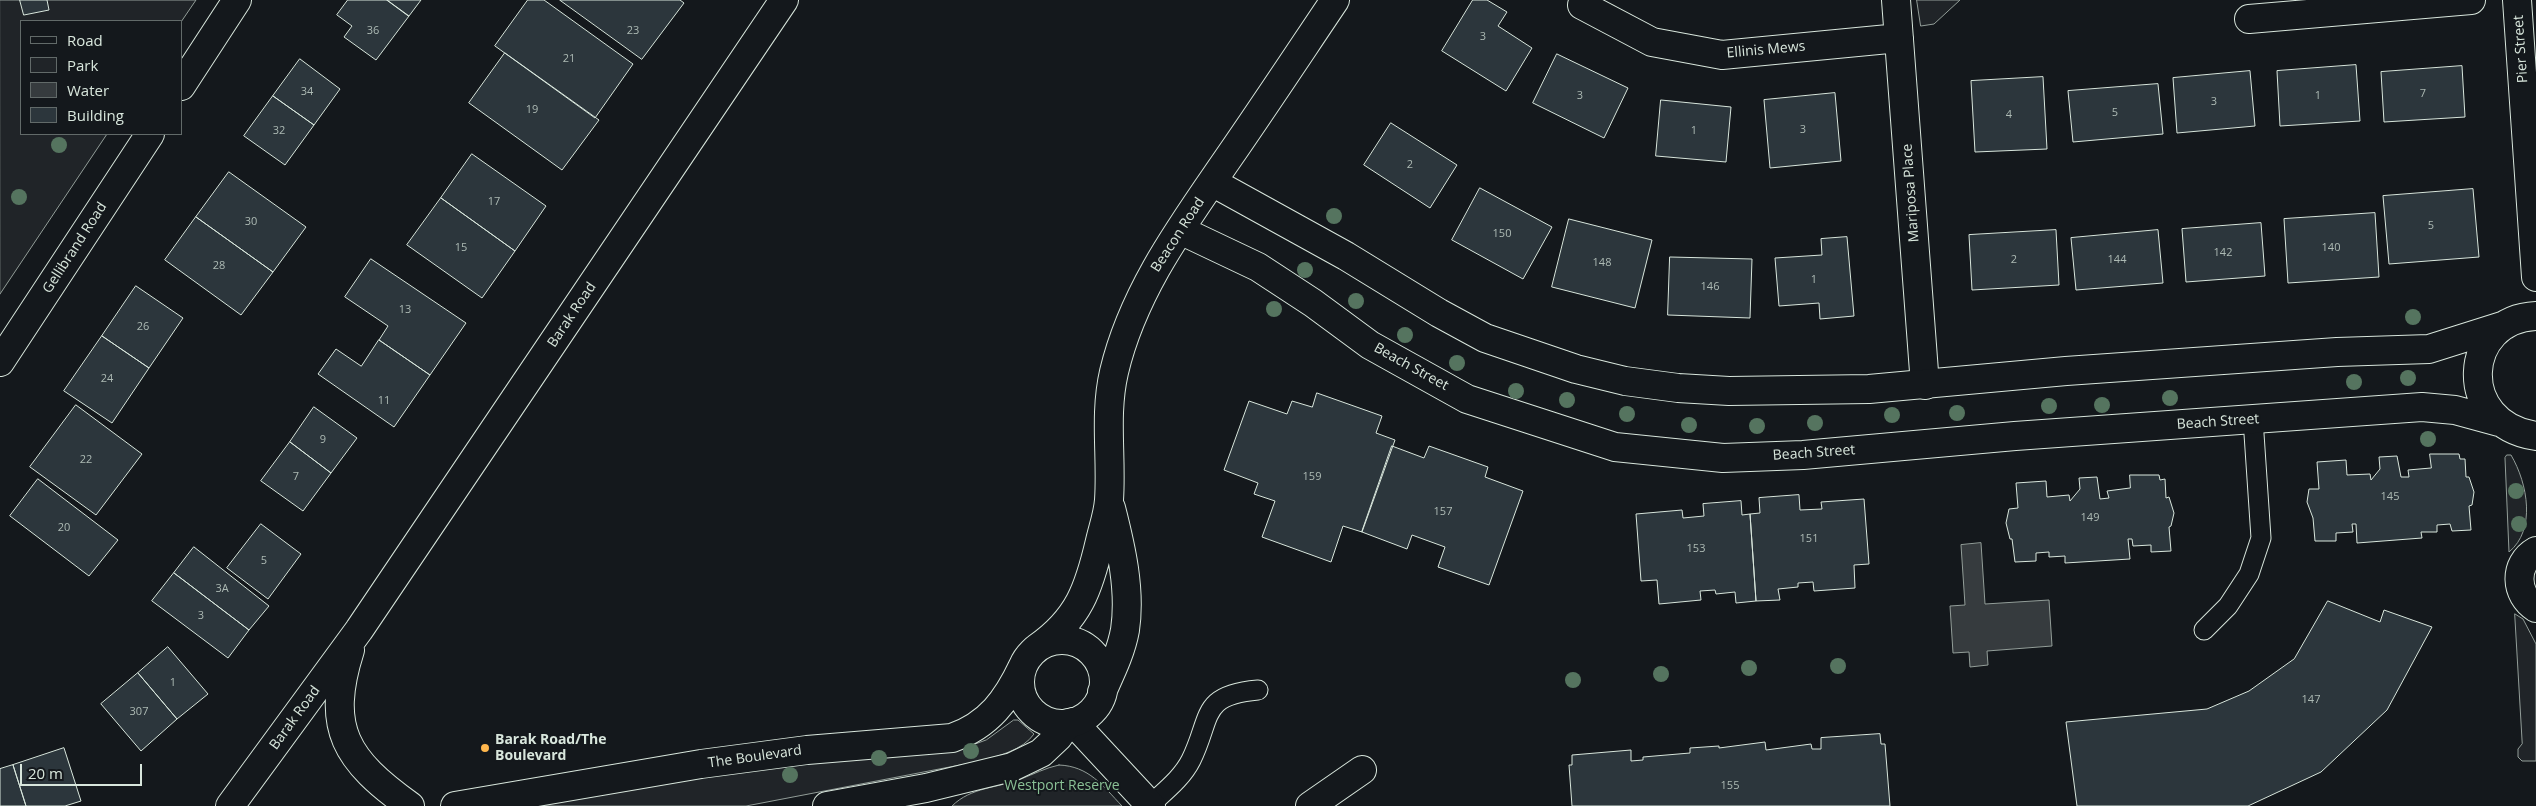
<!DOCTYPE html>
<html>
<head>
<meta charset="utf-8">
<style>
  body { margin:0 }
  #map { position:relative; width:2536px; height:806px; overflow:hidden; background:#14181c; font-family:"Open Sans",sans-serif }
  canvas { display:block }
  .legend { position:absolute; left:20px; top:20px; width:162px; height:115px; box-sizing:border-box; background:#14181c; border:1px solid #626a69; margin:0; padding:6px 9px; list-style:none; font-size:15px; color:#d8e6dc }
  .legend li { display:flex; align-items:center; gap:10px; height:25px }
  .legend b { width:25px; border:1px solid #626a69 }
  .scale { position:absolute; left:20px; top:764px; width:122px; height:22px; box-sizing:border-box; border:2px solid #d8e6dc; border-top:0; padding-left:6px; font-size:15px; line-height:18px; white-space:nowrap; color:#d8e6dc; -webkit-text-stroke:4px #14181c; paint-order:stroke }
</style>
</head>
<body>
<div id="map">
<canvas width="2536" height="806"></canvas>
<ul class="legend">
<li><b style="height:6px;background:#14181c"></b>Road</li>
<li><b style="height:14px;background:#202428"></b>Park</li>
<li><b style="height:14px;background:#363b3e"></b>Water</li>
<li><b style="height:14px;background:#2c363c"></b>Building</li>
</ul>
<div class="scale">20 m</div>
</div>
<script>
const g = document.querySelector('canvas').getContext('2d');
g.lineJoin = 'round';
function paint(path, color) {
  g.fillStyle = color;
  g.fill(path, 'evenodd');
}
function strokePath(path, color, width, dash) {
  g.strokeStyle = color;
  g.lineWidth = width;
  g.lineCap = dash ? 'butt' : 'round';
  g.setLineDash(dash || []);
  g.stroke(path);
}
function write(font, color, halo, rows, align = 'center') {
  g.font = font + ' "Open Sans",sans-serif';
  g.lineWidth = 4;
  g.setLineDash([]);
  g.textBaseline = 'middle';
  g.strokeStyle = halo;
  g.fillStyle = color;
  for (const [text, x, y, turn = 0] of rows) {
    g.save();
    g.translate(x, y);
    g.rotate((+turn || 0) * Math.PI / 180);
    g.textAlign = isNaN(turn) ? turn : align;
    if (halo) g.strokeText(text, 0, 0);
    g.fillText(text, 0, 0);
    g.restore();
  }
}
const green = new Path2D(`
  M0,0H196L181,22L21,21V134H107L0,294Z
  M1917,0H1960L1934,24L1921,26Z
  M2507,455H2511C2528,484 2536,530 2509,552L2505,458Z
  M2515,614L2523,619L2536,644V761H2522L2518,757V749L2522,744Z
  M1014,720H1018L1034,734C1023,750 998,756 981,761L746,806H521L775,761L959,750L986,740Z
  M1059,765C1089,766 1103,786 1122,806H952C971,787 998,788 1021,779C1034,774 1045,768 1059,765Z`);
paint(green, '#202428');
strokePath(green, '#939e99', 1);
const water = new Path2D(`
  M1981,543L1985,604L2049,600L2052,646L1987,651L1988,665L1970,667L1969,652L1953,653L1950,606L1965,605L1961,545Z`);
paint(water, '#363b3e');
strokePath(water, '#939e99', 1);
const building = new Path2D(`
  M20,0H47L49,10L24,15Z
  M348,0H387L409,16L376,60L344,37L352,26L337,15Z
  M387,0H421L409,16Z
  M528,0H544L633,64L595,118L495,46Z
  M560,0H680L684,3L642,59Z
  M1473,0H1487L1507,12L1498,26L1532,48L1506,91L1442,51Z
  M505,53L599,120L562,170L469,103Z
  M1557,54L1628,88L1604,138L1533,103Z
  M300,59L340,89L314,125L273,96Z
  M2356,65L2360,121L2280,126L2277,71Z
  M2462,66L2465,117L2384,122L2381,72Z
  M2250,71L2255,126L2177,133L2173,78Z
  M2043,77L2047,149L1975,152L1971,81Z
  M2158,84L2163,134L2073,142L2068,91Z
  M1835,93L1841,161L1770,168L1764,100Z
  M273,96L314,125L285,165L244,136Z
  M1661,100L1731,107L1726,162L1656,156Z
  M1391,123L1457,165L1430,208L1364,165Z
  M472,154L546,206L515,251L441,198Z
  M229,172L306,227L273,272L196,217Z
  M1480,188L1552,227L1523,279L1452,240Z
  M2473,189L2479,257L2389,264L2383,196Z
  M441,198L515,251L482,298L407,245Z
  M2375,213L2379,277L2288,283L2284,219Z
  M196,217L273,272L241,315L165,260Z
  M1569,219L1652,240L1635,308L1552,287Z
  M2261,223L2265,276L2186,282L2182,229Z
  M2056,230L2059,285L1972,290L1969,235Z
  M2158,230L2163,283L2076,290L2071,238Z
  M1847,237L1854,316L1820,319L1819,303L1779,306L1775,258L1822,255L1821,239Z
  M1670,257L1752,259L1750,318L1668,315Z
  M371,259L466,323L430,375L379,340L388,326L345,297Z
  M136,286L183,318L149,368L102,336Z
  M102,336L149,368L112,423L64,391Z
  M379,340L430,375L394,427L318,374L336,349L361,366Z
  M1317,393L1382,416L1376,433L1395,440L1362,532L1343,526L1331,562L1262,537L1275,501L1254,494L1258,483L1224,470L1249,401L1287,414L1292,401L1312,407Z
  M76,405L142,454L96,515L30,467Z
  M314,407L357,438L331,473L290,442Z
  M290,442L331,473L303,511L261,481Z
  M1392,446L1424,458L1429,446L1488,467L1485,477L1523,491L1489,585L1438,567L1445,547L1412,535L1407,549L1362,532Z
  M2430,454H2459L2460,459H2465L2466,477H2469L2474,492L2472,505L2469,506L2471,530L2452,531L2450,524L2437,525V532H2421L2422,538L2357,543L2356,524H2352L2353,532L2336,533V541H2315L2313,518L2307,502L2309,489H2319L2317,462L2346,460L2347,475L2370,474L2371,480L2380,469L2379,457L2397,456L2401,477H2409L2408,470L2431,468Z
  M2130,475H2159L2160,480L2165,479L2166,498L2169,497L2174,513L2171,526L2169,527L2171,551L2151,552V545L2133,546L2132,539H2128L2130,559L2065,563V556L2049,557V552L2036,553V561L2015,562L2012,539H2010L2006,523L2009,509L2018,508L2016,483L2046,481L2047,497L2069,495L2070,501L2080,489L2079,478L2097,477L2100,499L2109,498L2107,491L2130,488Z
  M38,479L118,540L89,576L10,516Z
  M1799,495L1800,510L1822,509L1821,502L1864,499L1869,564L1854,565L1855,588L1814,591L1813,582L1798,583V587L1778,589L1780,600L1756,601L1750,514L1760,513L1759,498Z
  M1741,501L1742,515L1750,514L1756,601L1736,603L1735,592L1716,594L1715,590L1700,591L1701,600L1659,604L1657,580L1641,581L1636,514L1682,510L1683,518L1704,516L1703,504Z
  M261,524L301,554L268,599L227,568Z
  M194,547L269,606L249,630L174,573Z
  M174,573L249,630L228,658L152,601Z
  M2328,601L2380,622L2384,610L2432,627L2387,710L2321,772L2248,806H2077L2066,722L2207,709L2249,691L2294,659Z
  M168,647L208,694L177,719L138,673Z
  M138,673L177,719L141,751L101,704Z
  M1880,734L1881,744H1885L1890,806H1572L1569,765H1572V755L1631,750V761L1643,760V757L1690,753V748L1719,746V748L1765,742L1766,750L1811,744L1812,749H1821V738Z
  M64,748L81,801L65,806H26L13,765Z
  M13,765L26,806H0V769Z`);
paint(building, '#2c363c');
strokePath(building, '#d8e6dc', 1);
const lane = new Path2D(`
  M2204,630L2228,606L2249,574L2261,538L2253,419
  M1150,805C1165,791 1182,778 1191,760C1212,718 1199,695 1258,690`);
const street = new Path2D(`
  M1896,0L1925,385
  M2517,0L2536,277
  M1582,5L1652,42L1722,55L1899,38
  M2249,19L2471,0
  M181,86L237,0
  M0,362L150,134
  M2536,551C2513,564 2515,595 2536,608
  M350,650C325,729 346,760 410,806
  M1073,722L1151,806
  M230,806L359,630L784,0
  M1310,806L1362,770`);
const secondary = new Path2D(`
  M1212,182L1346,256L1439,313L1485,338L1576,369L1625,381L1678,388L1729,391L1869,389L2066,371L2337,352L2429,349L2505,325
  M1180,230L1258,267L1313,303L1370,345L1467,399L1615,447L1723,458L1803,455L2015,436L2422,407L2455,410L2499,422
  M2536,316C2462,319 2455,424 2536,436
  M1020 682a42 42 0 1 1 84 0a42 42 0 1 1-84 0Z
  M1037,648C1079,619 1089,588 1100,541C1103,528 1108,514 1109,500C1112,457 1104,415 1114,372C1133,291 1183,224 1229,157C1265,105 1300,52 1335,0
  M1102,692C1111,672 1121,652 1125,630C1131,590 1121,547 1111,508
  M455,806L701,764L807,750L952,738C989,725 1007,700 1023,666
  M827,806L926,788L1012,767L1041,753L1058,737L1068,723`);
strokePath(lane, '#d8e6dc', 21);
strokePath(street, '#d8e6dc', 30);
strokePath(secondary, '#d8e6dc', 30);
strokePath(lane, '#14181c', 19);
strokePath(street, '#14181c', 28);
strokePath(secondary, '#14181c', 28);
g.fillStyle = '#55745f';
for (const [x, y] of [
  [59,145],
  [19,197],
  [1334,216],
  [1305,270],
  [1356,301],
  [1274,309],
  [2413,317],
  [1405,335],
  [1457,363],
  [2408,378],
  [2354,382],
  [1516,391],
  [2170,398],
  [1567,400],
  [2102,405],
  [2049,406],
  [1957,413],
  [1627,414],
  [1892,415],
  [1815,423],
  [1689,425],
  [1757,426],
  [2428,439],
  [2516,491],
  [2519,524],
  [1838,666],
  [1749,668],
  [1661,674],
  [1573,680],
  [971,751],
  [879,758],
  [790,775]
]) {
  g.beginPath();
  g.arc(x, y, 8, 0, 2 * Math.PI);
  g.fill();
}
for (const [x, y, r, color] of [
  [485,748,5,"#ffb74d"]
]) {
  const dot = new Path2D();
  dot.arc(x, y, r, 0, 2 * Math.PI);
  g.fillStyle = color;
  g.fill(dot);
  strokePath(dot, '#14181c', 2);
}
write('11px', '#adbab4', null, [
  ["36",373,31],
  ["23",633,31],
  ["3",1483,37],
  ["21",569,59],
  ["34",307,92],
  ["7",2423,94],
  ["3",1580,96],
  ["1",2318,96],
  ["3",2214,102],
  ["19",532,110],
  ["5",2115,113],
  ["4",2009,115],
  ["3",1803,130],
  ["32",279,131],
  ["1",1694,131],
  ["2",1410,165],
  ["17",494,202],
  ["30",251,222],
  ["5",2431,226],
  ["150",1502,234],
  ["15",461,248],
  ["140",2331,248],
  ["142",2223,253],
  ["2",2014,260],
  ["144",2117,260],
  ["148",1602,263],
  ["28",219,266],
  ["1",1814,280],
  ["146",1710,287],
  ["13",405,310],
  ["26",143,327],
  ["24",107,379],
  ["11",384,401],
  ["9",323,440],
  ["22",86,460],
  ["7",296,477],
  ["159",1312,477],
  ["145",2390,497],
  ["157",1443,512],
  ["149",2090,518],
  ["20",64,528],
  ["151",1809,539],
  ["153",1696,549],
  ["5",264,561],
  ["3A",222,589],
  ["3",201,616],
  ["1",173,683],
  ["147",2311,700],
  ["307",139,712],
  ["155",1730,786]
]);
write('14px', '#d8e6dc', '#14181c', [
  ["Pier Street",2521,49,-94],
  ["Ellinis Mews",1766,50,-5],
  ["Mariposa Place",1911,193,-94],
  ["Beacon Road",1178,235,-57],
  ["Gellibrand Road",75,248,-57],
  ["Barak Road",572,315,-56],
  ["Beach Street",1411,367,29],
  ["Beach Street",2218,422,-4],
  ["Beach Street",1814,453,-4],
  ["Barak Road",295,718,-54],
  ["The Boulevard",755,757,-8]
]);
write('bold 14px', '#d8e6dc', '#14181c', [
  ["Barak Road/The",495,740],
  ["Boulevard",495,756]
], 'left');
write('14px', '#8ac095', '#14181c', [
  ["Westport Reserve",1062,786]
]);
</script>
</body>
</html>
